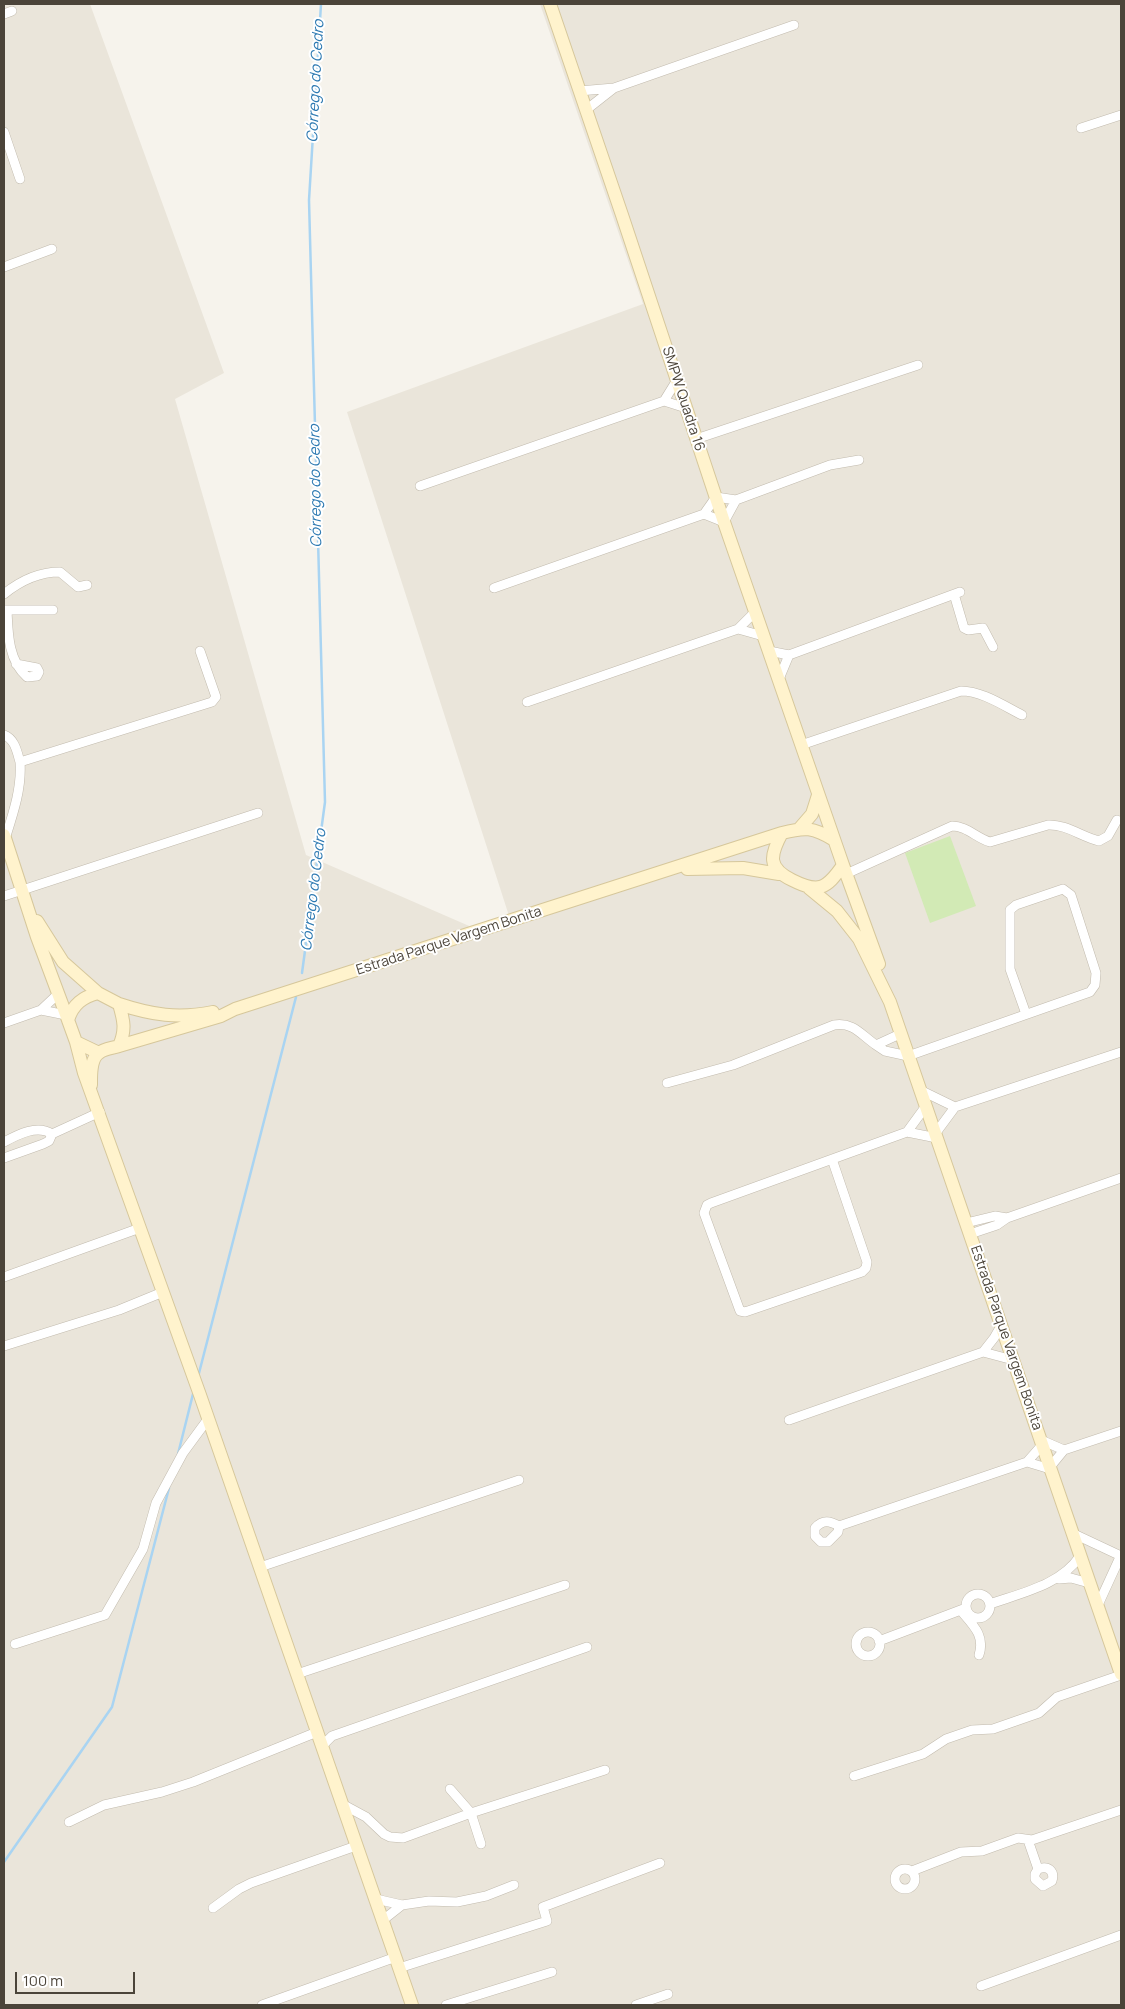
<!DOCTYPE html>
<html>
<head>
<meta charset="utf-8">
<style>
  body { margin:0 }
  #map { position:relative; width:1125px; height:2009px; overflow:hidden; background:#f6f3ec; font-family:Manrope,sans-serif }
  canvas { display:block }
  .frame { position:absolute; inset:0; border:5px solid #4b4439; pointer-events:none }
  .scale { position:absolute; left:15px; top:1972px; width:120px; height:22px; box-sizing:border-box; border:2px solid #4b4439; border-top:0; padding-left:6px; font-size:15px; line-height:18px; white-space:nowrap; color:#4b4439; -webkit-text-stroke:4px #fff; paint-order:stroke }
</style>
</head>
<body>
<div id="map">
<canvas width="1125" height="2009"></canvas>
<div class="frame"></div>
<div class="scale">100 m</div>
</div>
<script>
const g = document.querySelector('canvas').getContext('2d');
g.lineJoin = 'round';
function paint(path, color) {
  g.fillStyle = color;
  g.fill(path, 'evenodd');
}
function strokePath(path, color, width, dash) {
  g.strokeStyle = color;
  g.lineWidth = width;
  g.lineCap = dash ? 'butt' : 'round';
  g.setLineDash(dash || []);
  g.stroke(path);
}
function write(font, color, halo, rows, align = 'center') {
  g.font = font + ' Manrope,sans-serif';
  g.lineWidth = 4;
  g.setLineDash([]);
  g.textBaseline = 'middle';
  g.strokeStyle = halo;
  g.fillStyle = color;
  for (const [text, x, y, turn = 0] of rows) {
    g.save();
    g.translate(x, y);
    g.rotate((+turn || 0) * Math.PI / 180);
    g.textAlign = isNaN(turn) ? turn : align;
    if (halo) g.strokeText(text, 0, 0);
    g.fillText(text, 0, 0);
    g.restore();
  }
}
paint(new Path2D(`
  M4,4H90L224,373L175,399L306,855L483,932L510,919L347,412L643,304L540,4H1121V2005H4Z`), '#eae5da');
paint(new Path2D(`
  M950,836L976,906L930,923L905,853Z`), '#d2eab5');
strokePath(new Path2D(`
  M302,973L325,802L309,200L321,4
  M199,1373L296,997
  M178,1454L193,1394
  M4,1862L112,1707L169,1488`), '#a9d4f2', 2.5);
const street = new Path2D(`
  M4,14L12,11
  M579,91L614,88L794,25
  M586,110L614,88
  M1081,128L1121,115
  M4,132L20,179
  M4,267L52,249
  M664,401L677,380
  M696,439L918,365
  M420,486L664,401L686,408
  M704,514L724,522L736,500
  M494,588L704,514L716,497L736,500L830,465L859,460
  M4,594C20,581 39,572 60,572L78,587L87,585
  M954,594L964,628L968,630L983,628L993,647
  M4,610H53
  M7,610C8,633 8,660 27,677L37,676L39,672L37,668L16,664
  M738,629L763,636
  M769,651L789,655L960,592
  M779,679L789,655
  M527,702L738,629L755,612
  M4,735C15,739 17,752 20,762L212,702L216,697L200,651
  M801,745L961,691C982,691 1004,706 1022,715
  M5,839C13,814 22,788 20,762
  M846,874L952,826C967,826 976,838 990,842L1048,825C1066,824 1082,837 1099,841L1108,836L1117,820
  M4,896L258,813
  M41,1010L66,1015
  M4,1023L41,1010L58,994
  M876,1045L885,1051L908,1056L1090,992L1095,985L1096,973L1071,895L1063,889L1016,905L1010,910V969L1026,1014
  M667,1083L733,1065L834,1025C854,1022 861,1035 876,1045L900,1034
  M920,1090L955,1107
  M907,1132L926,1106
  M935,1134L955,1107L1121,1052
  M4,1142C17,1135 37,1124 52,1134L100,1112
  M4,1158L43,1144L49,1141L52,1134
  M832,1159L867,1262L866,1268L862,1272L745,1312L740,1311L704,1213L707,1205L711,1203L907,1132L937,1138
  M966,1223L995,1216L1007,1218
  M970,1234L997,1225L1007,1218L1121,1178
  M4,1277L140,1228
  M4,1346L119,1310L163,1292
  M983,1352L1013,1360
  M789,1420L983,1352L994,1338L1001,1326
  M1041,1440L1064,1450
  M1027,1462L1050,1469
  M1050,1467L1064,1450L1121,1431
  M839,1526L838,1532L828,1542H821L815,1536V1528C823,1519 830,1521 839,1526L1027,1462L1042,1445
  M1072,1533L1121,1556
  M260,1567L519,1480
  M1059,1579L1071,1578L1089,1583
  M966 1606a12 12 0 1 1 24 0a12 12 0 1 1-24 0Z
  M990,1604C1021,1593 1061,1585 1080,1556
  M1098,1605L1120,1557
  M962,1612C974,1626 985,1636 979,1655
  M856 1644a12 12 0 1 1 24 0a12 12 0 1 1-24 0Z
  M879,1641L966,1608
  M15,1644L105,1615L143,1549L156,1503L183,1453L208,1419
  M297,1674L565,1585
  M322,1746L332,1736L587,1647
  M854,1776L923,1754L946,1739L972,1730L993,1729L1039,1713L1057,1697L1121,1675
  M450,1789L471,1813L481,1844
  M342,1804L366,1817L384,1834L390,1837L403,1838L471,1813L605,1770
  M69,1822L104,1805L162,1792L193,1782L317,1732
  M1028,1840L1038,1869L1035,1874V1879L1043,1886L1052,1881C1055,1871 1048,1865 1038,1869
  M895 1879a10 10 0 1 1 20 0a10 10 0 1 1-20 0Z
  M912,1871L961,1852L982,1851L1018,1838L1032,1840L1121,1810
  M376,1899L402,1905L429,1901L457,1902L486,1896L514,1885
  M213,1908L239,1889L251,1883L356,1846
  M383,1920L402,1905
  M399,1968L547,1921L543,1907L660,1863
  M981,1986L1121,1935
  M262,2005L396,1957
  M446,2005L552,1972
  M636,2005L668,1994`);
const secondary = new Path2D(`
  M550,4L622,215L724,522L843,865C826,890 818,893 792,880C767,868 770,855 782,833C805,827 813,827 834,840
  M799,829L812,814L818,795
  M4,835L37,937L68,1020
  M843,865L879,964
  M687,869L743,868L779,874
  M809,888L837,911L859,939L890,1002L1121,1674
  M37,921L63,962L98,993
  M119,1004C152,1015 178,1019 213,1012
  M76,1042L84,1073L200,1395L412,2005
  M119,1046L221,1016L235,1009L782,833
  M91,1085C91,1075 90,1059 99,1053C103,1049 113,1048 119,1046C126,1030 124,1021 119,1004L98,993C83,997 73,1004 68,1020L76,1042L99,1053`);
strokePath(street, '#c2bbae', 10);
strokePath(secondary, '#d6c79b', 14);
strokePath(street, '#fff', 9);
strokePath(secondary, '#fff3cd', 12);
write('14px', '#4b4439', '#fff', [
  ["SMPW Quadra 16",683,399,72],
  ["Estrada Parque Vargem Bonita",449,941,-18],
  ["Estrada Parque Vargem Bonita",1006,1338,71]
]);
write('italic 15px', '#2e7ab2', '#fff', [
  ["Córrego do Cedro",316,81,-87],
  ["Córrego do Cedro",316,486,-91],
  ["Córrego do Cedro",314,890,-83]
]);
</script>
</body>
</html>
